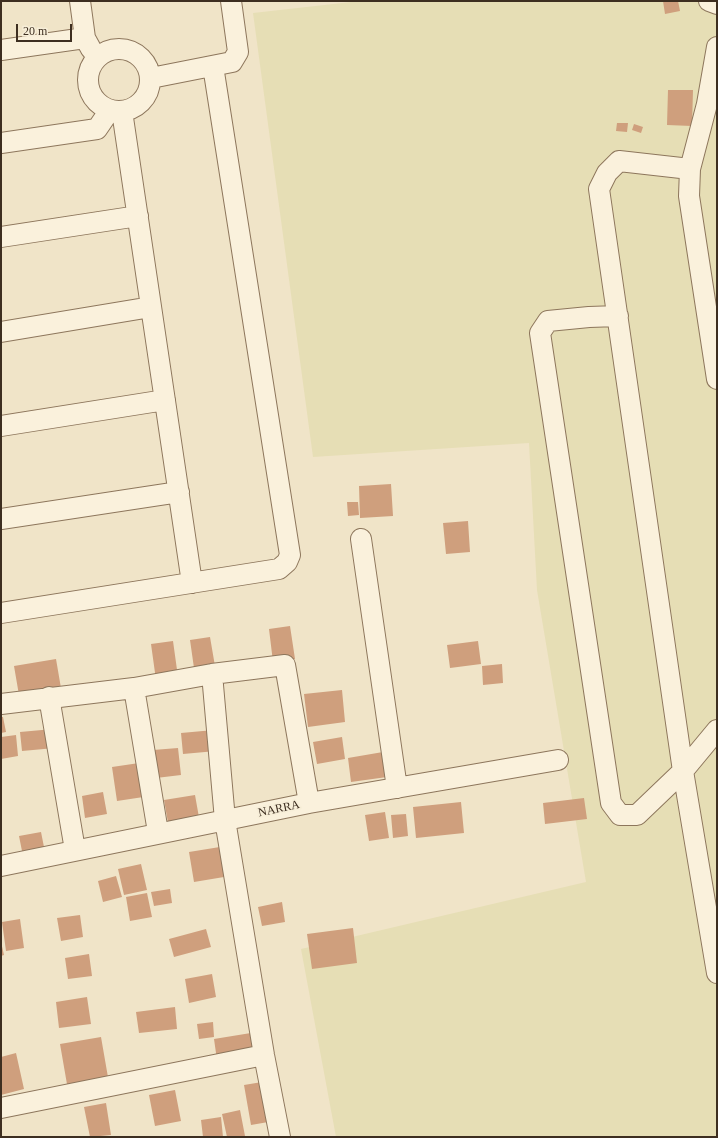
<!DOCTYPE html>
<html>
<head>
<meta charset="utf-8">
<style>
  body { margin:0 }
  #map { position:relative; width:718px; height:1138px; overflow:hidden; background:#f0e4c8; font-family:Georgia,serif }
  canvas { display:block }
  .frame { position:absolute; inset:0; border:2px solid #3d2e20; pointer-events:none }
  .scale { position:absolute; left:16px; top:24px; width:56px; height:18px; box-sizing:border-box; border:2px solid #3d2e20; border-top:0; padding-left:5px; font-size:12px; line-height:14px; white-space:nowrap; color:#3d2e20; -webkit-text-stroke:3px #f7eed8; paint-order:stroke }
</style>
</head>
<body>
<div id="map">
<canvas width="718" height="1138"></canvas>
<div class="frame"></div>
<div class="scale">20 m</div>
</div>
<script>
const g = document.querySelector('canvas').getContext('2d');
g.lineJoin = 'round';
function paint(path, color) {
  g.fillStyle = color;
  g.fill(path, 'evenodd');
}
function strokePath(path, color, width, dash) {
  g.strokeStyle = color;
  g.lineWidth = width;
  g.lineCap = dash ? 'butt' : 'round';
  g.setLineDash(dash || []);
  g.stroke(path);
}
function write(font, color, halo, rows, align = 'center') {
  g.font = font + ' Georgia,serif';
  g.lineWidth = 3.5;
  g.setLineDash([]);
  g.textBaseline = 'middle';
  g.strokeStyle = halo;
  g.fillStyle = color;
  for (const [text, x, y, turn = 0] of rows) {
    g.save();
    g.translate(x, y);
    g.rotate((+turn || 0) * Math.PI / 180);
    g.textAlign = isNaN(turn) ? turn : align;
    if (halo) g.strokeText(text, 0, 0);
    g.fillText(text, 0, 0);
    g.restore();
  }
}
paint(new Path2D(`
  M360,1H717V1137H336L301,949L586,882L537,590L529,443L313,457L253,13Z`), '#e6deb5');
paint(new Path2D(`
  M663,1H678L680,11L665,14Z
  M668,90H693L692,126L667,125Z
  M617,123H628L627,132L616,131Z
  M634,124L643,127L641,133L632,130Z
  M391,484L393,516L360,518L359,486Z
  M347,502H358L359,515L348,516Z
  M468,521L470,552L446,554L443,523Z
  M290,626L295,659L273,662L269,629Z
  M210,637L216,672L195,675L190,640Z
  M173,641L178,677L156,680L151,644Z
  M478,641L481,664L450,668L447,645Z
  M56,659L62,694L20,701L14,666Z
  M502,664L503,683L483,685L482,666Z
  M342,690L345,722L308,727L304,694Z
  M1,717H3L6,732L1,733Z
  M53,729L55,748L22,751L20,732Z
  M214,730L216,751L183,754L181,733Z
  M16,735L18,756L1,759V737Z
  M342,737L345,759L317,764L313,742Z
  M178,748L181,775L156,778L153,750Z
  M383,752L387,777L351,782L348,758Z
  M146,762L150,796L117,801L112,767Z
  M103,792L107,814L85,818L82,796Z
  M195,795L200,823L169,828L164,800Z
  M584,798L587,819L545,824L543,803Z
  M461,802L464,833L416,838L413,807Z
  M385,812L389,838L369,841L365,815Z
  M406,814L408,836L393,838L391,815Z
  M41,832L45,852L23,856L19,836Z
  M226,846L230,876L194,882L189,852Z
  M141,864L147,890L124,895L118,869Z
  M116,876L122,897L103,902L98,881Z
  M170,889L172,903L154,906L151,892Z
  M147,893L152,917L130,921L126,897Z
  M282,902L285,922L262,926L258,907Z
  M80,915L83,937L61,941L57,918Z
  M20,919L24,948L6,951L2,922Z
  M353,928L357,963L312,969L307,934Z
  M206,929L211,947L174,957L169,939Z
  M1,942L4,955L1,956Z
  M89,954L92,976L68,979L65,958Z
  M212,974L216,997L189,1003L185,979Z
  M87,997L91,1024L59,1028L56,1002Z
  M175,1007L177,1029L139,1033L136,1012Z
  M213,1022L214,1037L199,1039L197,1024Z
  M257,1032L261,1053L217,1060L214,1039Z
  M101,1037L109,1083L68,1090L60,1044Z
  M16,1053L24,1089L1,1095V1057Z
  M268,1081L274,1121L251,1125L244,1085Z
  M175,1090L181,1121L155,1126L149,1095Z
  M106,1103L111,1135L90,1137L84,1107Z
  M240,1110L245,1136L227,1137L222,1114Z
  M221,1117L223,1137H203L201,1120Z`), '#cf9f7d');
const street = new Path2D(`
  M80,1L85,38L91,49
  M709,1L717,4
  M717,47L707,104L690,169L689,196L717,379
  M88 80a31 31 0 1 1 62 0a31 31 0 1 1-62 0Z
  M1,50L85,38
  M151,78L232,62L238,52L231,1
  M122,111L192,583
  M1,143L97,129L110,110
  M690,169L619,161L607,173L599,189L683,771L717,973
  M1,237L138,216
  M618,316L589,317L548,321L540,333L611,803L620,815H637L683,771L717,730
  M1,332L151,307
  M1,426L165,400
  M1,519L179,492
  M361,539L397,788
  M1,613L279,569L287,562L290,555L213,66
  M212,674L225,820L264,1055L280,1137
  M134,688L158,832
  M49,697L75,850
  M1,704L134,688L212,674L285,665L309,803
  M1,866L309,803L558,760
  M1,1108L264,1055`);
strokePath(street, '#8d765c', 22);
strokePath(street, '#faf1dc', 20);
write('12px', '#3d2e20', '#f7eed8', [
  ["NARRA",279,809,-12]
]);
</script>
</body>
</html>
